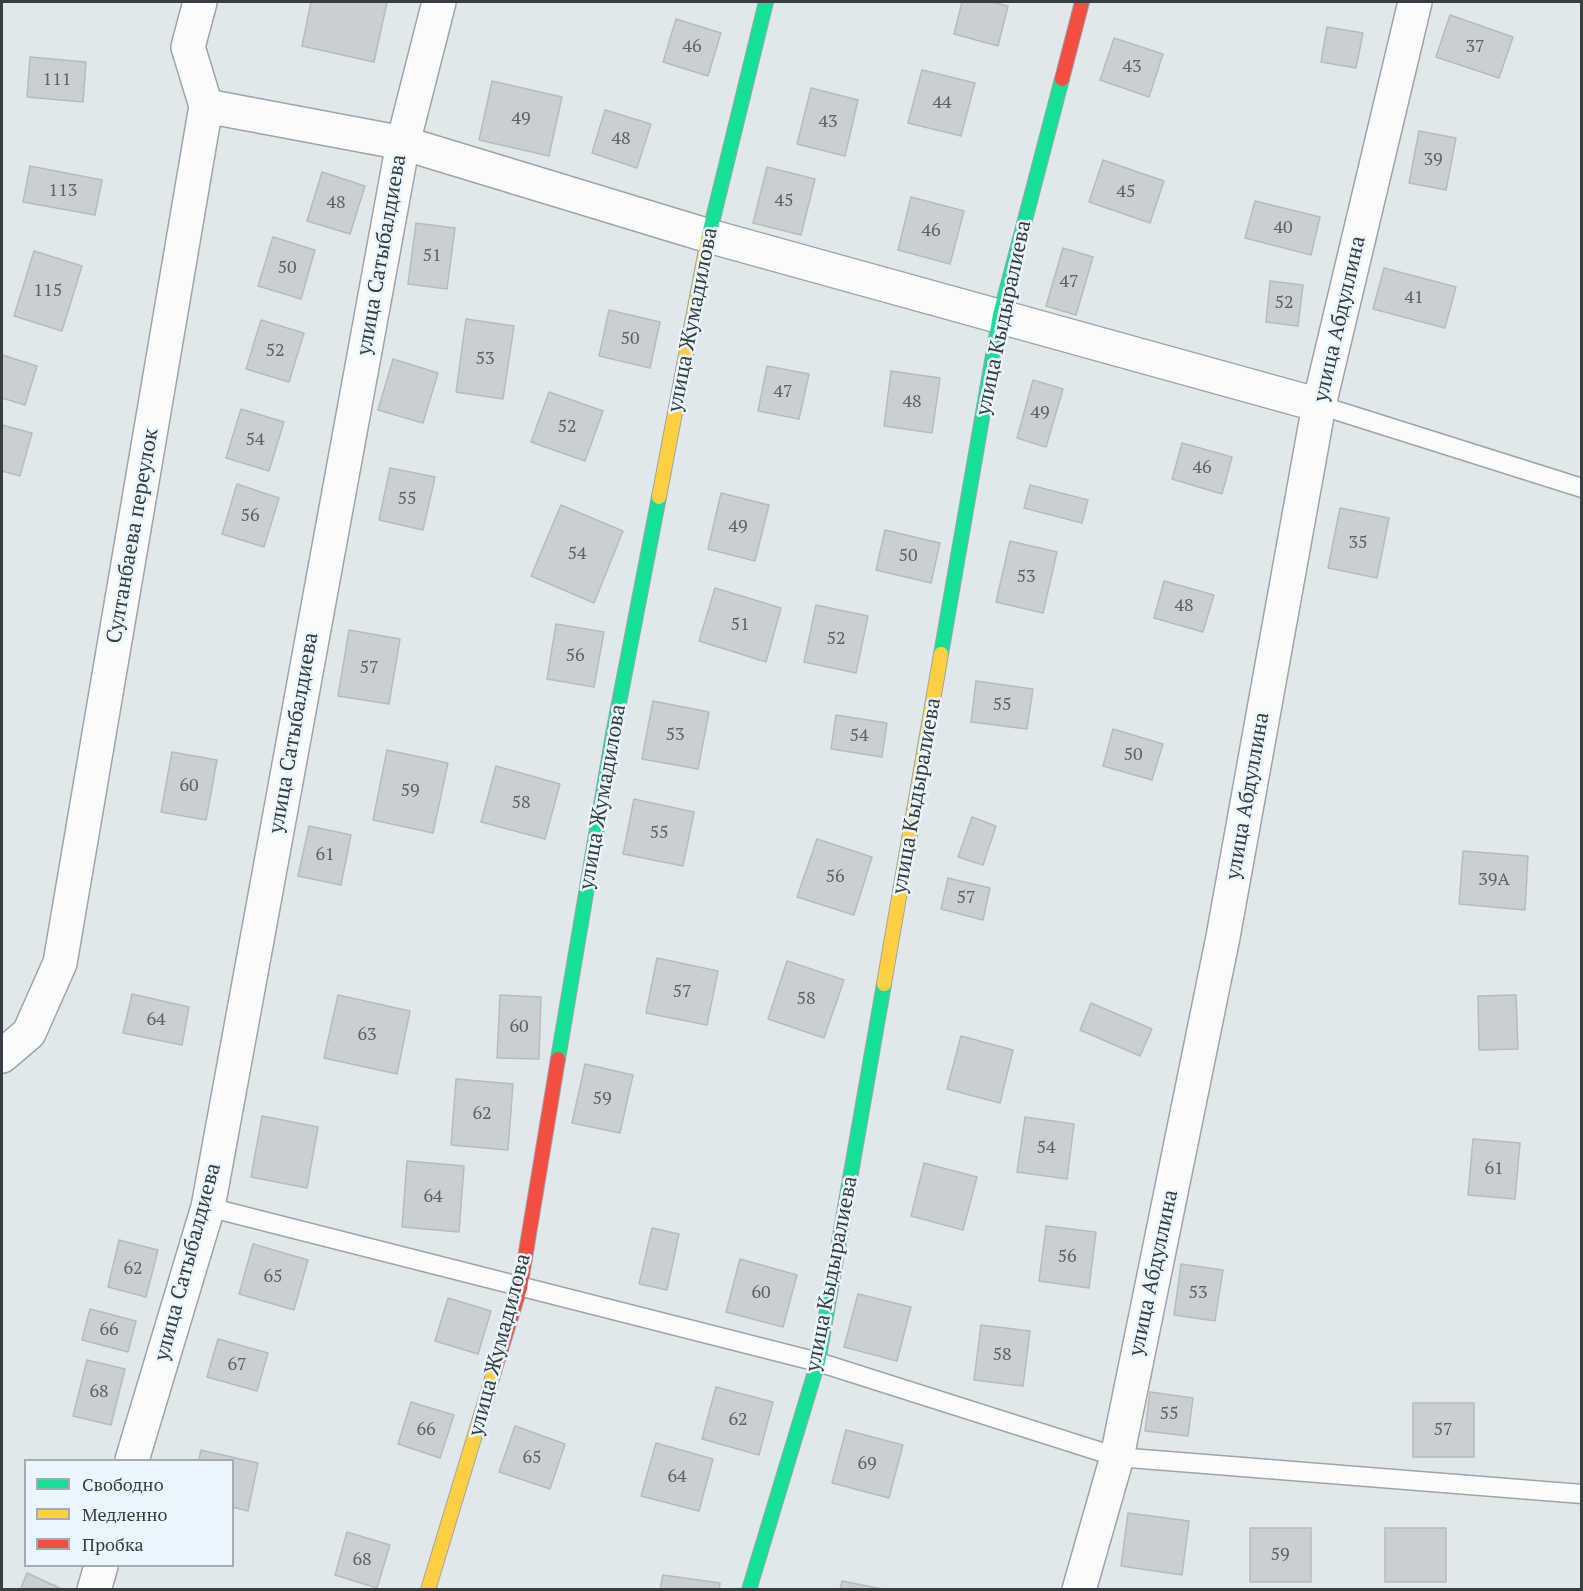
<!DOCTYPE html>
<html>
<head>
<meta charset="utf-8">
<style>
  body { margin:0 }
  #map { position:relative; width:1583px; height:1591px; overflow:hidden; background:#e0e8ec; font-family:"PT Serif",serif }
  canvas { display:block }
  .frame { position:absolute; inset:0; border:3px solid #373d40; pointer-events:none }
  .legend { position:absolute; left:24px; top:1459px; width:210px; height:108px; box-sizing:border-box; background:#e9f6fe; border:2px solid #a2acb2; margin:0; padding:8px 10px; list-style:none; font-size:18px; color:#373d40 }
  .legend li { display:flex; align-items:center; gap:12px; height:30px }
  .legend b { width:30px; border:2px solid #a2acb2 }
</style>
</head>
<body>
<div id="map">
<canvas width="1583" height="1591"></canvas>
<div class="frame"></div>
<ul class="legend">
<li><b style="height:8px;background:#16e098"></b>Свободно</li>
<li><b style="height:8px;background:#ffcf43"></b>Медленно</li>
<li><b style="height:8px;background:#f24e42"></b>Пробка</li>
</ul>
</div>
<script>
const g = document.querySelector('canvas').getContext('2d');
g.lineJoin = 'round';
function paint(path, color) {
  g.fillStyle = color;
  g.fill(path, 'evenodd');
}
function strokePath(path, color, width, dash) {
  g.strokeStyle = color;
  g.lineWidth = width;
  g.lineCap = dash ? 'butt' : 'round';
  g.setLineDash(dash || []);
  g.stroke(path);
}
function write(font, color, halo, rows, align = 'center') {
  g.font = font + ' "PT Serif",serif';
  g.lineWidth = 5;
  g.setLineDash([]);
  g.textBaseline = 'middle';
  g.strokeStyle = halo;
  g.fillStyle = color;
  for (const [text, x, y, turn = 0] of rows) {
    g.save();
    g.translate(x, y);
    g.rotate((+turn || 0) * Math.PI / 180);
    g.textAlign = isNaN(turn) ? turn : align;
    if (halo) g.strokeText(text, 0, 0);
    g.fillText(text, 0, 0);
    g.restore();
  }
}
const building = new Path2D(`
  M311,2H387L374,62L302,46Z
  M962,2H992L1008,6L998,46L954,34Z
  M1450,15L1513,37L1499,78L1436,57Z
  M676,19L721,33L708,76L663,62Z
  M1327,27L1363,33L1356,68L1321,62Z
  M1114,38L1163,54L1149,97L1100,80Z
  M30,57L86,62L83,102L27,97Z
  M922,70L975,83L961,136L908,123Z
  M492,81L562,97L549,156L479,140Z
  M811,88L858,100L845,156L797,144Z
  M605,110L651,124L637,168L592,153Z
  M1419,131L1456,138L1446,190L1409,183Z
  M1103,160L1164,181L1150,223L1089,202Z
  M30,166L102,180L95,215L23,202Z
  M767,167L815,179L801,235L753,223Z
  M322,172L365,186L350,234L307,221Z
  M911,197L964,211L950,264L898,250Z
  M1255,201L1320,217L1311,255L1245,238Z
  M416,223L455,228L447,289L408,284Z
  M273,237L315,250L301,299L258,286Z
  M1063,248L1093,257L1076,315L1046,306Z
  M34,251L82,266L62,331L14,316Z
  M1384,268L1456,287L1445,328L1373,309Z
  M1270,281L1303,285L1298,326L1266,322Z
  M609,310L660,322L650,368L599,356Z
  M466,319L514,326L503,399L456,392Z
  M261,320L304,333L289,382L246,369Z
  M2,355L37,366L25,405L2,398Z
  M393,359L438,373L423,423L378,410Z
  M767,366L809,374L799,419L758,411Z
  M891,371L940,378L932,433L884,426Z
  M1033,380L1063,389L1046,447L1017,438Z
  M549,392L603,411L585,461L531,442Z
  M241,409L284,422L269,471L226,458Z
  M2,425L32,433L20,476L2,471Z
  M1182,443L1232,457L1222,494L1172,479Z
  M390,468L435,477L423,530L379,520Z
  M237,484L279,498L264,547L222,534Z
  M1030,485L1088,500L1082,523L1024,508Z
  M721,493L769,505L755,561L708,549Z
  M561,505L623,531L594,603L531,576Z
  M1340,508L1389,518L1377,578L1328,568Z
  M885,530L940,543L931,583L876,570Z
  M1010,541L1057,552L1043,613L996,602Z
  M1164,581L1214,595L1203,632L1154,618Z
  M715,588L781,608L766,662L699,641Z
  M816,605L868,616L856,673L804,662Z
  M556,624L604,632L594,687L547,679Z
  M349,630L400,639L389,704L338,696Z
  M976,681L1033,689L1027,729L971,722Z
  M653,701L709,712L698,769L642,759Z
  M836,715L887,723L882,757L831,749Z
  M1113,729L1163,744L1152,780L1103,766Z
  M387,750L448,763L433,833L373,820Z
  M172,752L217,760L206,820L161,812Z
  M496,766L560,784L545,839L481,822Z
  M634,799L694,812L683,866L623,854Z
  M972,817L996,826L983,865L958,857Z
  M309,826L351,835L341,885L298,876Z
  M817,839L872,857L854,915L797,897Z
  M1463,851L1528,856L1525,910L1459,904Z
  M948,878L990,888L983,920L941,909Z
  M657,958L718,971L707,1025L646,1013Z
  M787,961L844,980L824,1038L768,1019Z
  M132,994L189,1007L182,1045L123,1033Z
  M338,995L410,1011L397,1074L324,1058Z
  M500,995L541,997L539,1059L497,1058Z
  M1516,995L1518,1049L1479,1050L1478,996Z
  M1091,1003L1152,1029L1140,1056L1080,1030Z
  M961,1036L1013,1050L1000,1103L947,1089Z
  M585,1064L633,1075L620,1133L572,1123Z
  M456,1079L513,1084L508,1150L451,1145Z
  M262,1116L318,1127L307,1188L251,1177Z
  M1025,1117L1074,1124L1067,1179L1017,1172Z
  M1473,1139L1520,1143L1515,1199L1468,1195Z
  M407,1161L464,1166L459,1232L402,1227Z
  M924,1163L977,1177L963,1230L911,1216Z
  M1046,1226L1096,1232L1089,1288L1039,1281Z
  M652,1228L679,1234L667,1290L639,1284Z
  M119,1240L158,1250L146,1297L108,1287Z
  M253,1244L308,1260L294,1310L239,1294Z
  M740,1259L797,1275L783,1327L726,1312Z
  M1181,1264L1223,1270L1215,1321L1174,1315Z
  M858,1294L911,1307L897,1361L844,1347Z
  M448,1298L491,1311L478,1354L435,1341Z
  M90,1309L136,1321L128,1352L82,1340Z
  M981,1325L1030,1331L1023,1386L974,1380Z
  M218,1339L268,1353L257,1391L207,1377Z
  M87,1360L125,1369L111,1425L73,1416Z
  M716,1387L773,1402L759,1455L702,1439Z
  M1150,1392L1193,1398L1188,1436L1145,1431Z
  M411,1402L454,1415L440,1458L398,1444Z
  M1413,1403H1474V1457H1413Z
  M515,1426L565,1444L550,1489L499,1472Z
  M846,1430L903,1445L889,1498L832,1483Z
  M656,1443L713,1459L699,1511L641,1496Z
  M201,1450L258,1463L248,1511L232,1507V1460H199Z
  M1128,1513L1189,1521L1182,1575L1121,1566Z
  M1250,1528H1311V1582H1250Z
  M1385,1528H1446V1582H1385Z
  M347,1532L390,1545L377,1588L335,1575Z
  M27,1573L64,1590H20Z
  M663,1575L720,1583L719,1590H660Z
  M842,1581L887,1590H840Z`);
paint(building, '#c9cfd3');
strokePath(building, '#b6bbbf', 1.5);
const lane = new Path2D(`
  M1319,405L1582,488
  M208,1207L818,1362L1117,1457L1582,1494`);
const street = new Path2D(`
  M206,106L403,143L709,236L1319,405
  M2,1056L29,1033L60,963L206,106L188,47L200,2
  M132,1460L208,1207L403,143L439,2
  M94,1590L101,1566
  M1079,1590L1117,1457L1223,937L1319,405L1415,2`);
const fast = new Path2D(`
  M708,239L766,2
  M941,654L1000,315L1062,79
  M558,1059L613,734L659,497
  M749,1590L818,1362L884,984`);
const slow = new Path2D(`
  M659,497L708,239
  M884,984L941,654
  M428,1590L498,1359`);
const jam = new Path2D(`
  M1062,79L1082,2
  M498,1359L520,1288L558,1059`);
strokePath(lane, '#9fa4a8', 21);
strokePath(street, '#9fa4a8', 36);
strokePath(fast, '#9fa4a8', 16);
strokePath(slow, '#9fa4a8', 16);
strokePath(jam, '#9fa4a8', 16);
strokePath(lane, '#fafcfc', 18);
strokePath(street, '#fafcfc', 33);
strokePath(fast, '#16e098', 14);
strokePath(slow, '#ffcf43', 14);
strokePath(jam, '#f24e42', 14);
write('18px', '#5c6265', null, [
  ["46",692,47],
  ["37",1475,47],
  ["43",1132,67],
  ["111",57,80],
  ["44",942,103],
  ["49",521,119],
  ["43",828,122],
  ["48",621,139],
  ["39",1433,160],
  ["113",63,191],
  ["45",1126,192],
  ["45",784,201],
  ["48",336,203],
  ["40",1283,228],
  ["46",931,231],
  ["51",432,256],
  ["50",287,268],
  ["47",1069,282],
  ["115",48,291],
  ["41",1414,298],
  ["52",1284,303],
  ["50",630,339],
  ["52",275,351],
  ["53",485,359],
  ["47",783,392],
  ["48",912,402],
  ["49",1040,413],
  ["52",567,427],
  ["54",255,440],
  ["46",1202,468],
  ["55",407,499],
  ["56",250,516],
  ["49",738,527],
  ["35",1358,543],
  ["54",577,554],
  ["50",908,556],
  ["53",1026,577],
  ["48",1184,606],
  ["51",740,625],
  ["52",836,639],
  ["56",575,656],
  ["57",369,668],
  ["55",1002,705],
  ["53",675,735],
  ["54",859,736],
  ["50",1133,755],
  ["60",189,786],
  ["59",410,791],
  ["58",521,803],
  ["55",659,833],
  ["61",325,855],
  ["56",835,877],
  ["39А",1494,880],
  ["57",966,898],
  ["57",682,992],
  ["58",806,999],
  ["64",156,1020],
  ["60",519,1027],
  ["63",367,1035],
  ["59",602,1099],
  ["62",482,1114],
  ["54",1046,1148],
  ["61",1494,1169],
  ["64",433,1197],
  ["56",1067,1257],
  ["62",133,1269],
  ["65",273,1277],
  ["60",761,1293],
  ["53",1198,1293],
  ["66",109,1330],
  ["58",1002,1355],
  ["67",237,1365],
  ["68",99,1392],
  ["55",1169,1414],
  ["62",738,1420],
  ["66",426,1430],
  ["57",1443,1430],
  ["65",532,1458],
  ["69",867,1464],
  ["64",677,1477],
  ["59",1280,1555],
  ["68",362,1560]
]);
write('21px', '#373d40', '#e9f6fe', [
  ["улица Сатыбалдиева",382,255,-80],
  ["улица Кыдыралиева",1004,318,-78],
  ["улица Абдуллина",1340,319,-77],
  ["улица Жумадилова",693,320,-79],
  ["Султанбаева переулок",133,536,-80],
  ["улица Сатыбалдиева",294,733,-80],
  ["улица Кыдыралиева",917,796,-80],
  ["улица Абдуллина",1248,796,-80],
  ["улица Жумадилова",603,797,-80],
  ["улица Сатыбалдиева",188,1262,-75],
  ["улица Абдуллина",1154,1273,-78],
  ["улица Кыдыралиева",832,1274,-79],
  ["улица Жумадилова",500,1345,-75]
]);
</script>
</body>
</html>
